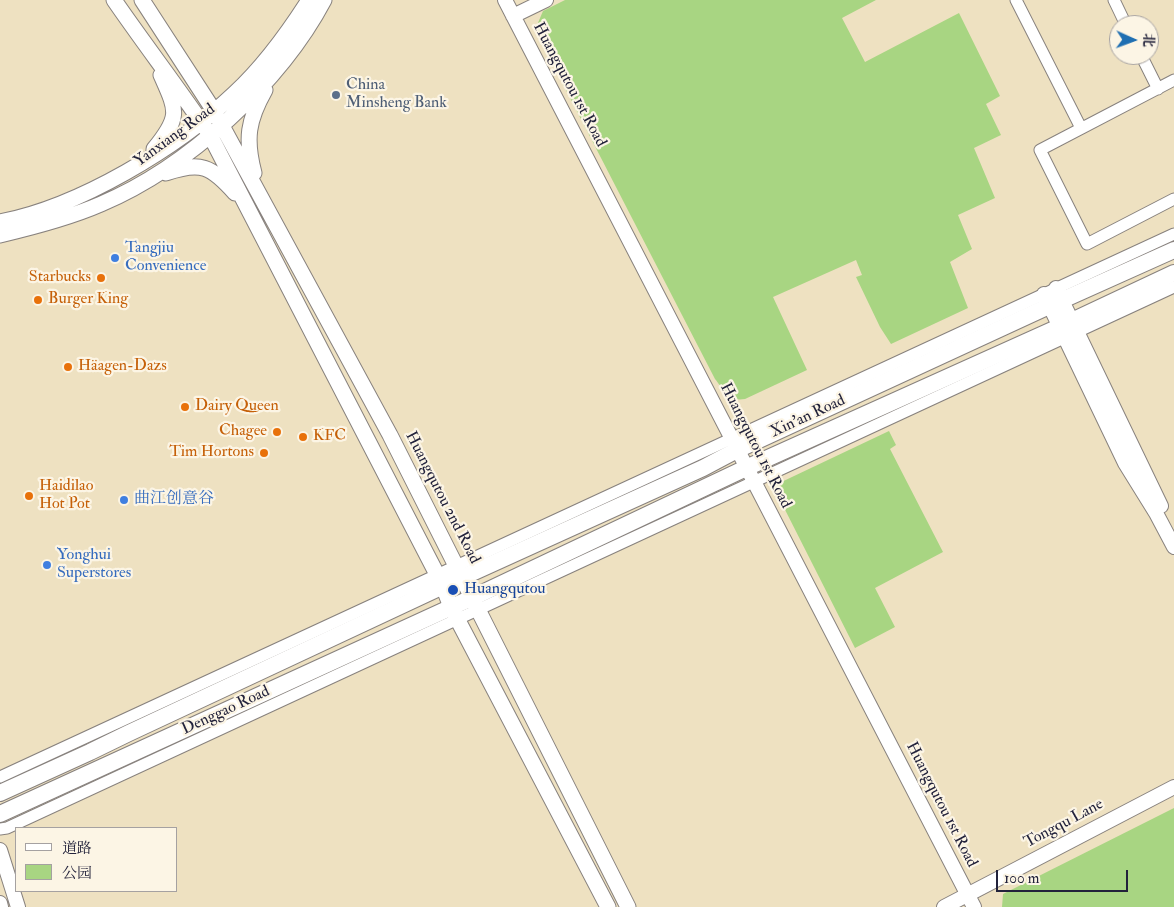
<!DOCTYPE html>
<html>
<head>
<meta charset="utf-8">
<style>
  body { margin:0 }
  #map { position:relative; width:1174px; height:907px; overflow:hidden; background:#eee1c1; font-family:"IM FELL Double Pica","Noto Serif SC",serif }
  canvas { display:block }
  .legend { position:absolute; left:15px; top:827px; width:162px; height:65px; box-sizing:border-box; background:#fcf5e5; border:1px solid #a5a1a1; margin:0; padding:6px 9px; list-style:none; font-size:15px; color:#22223b }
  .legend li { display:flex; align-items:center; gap:10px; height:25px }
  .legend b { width:25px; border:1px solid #a5a1a1 }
  .north { position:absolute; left:1109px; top:15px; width:50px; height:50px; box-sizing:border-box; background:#fcf5e5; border:1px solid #a5a1a1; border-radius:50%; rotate:92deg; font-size:14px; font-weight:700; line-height:20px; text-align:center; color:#22223b }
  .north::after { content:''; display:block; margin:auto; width:18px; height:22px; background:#1f6fb2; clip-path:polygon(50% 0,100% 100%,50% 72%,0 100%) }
  .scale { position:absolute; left:996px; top:870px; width:132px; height:22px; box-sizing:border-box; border:2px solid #22223b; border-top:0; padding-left:6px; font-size:15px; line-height:18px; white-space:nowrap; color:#22223b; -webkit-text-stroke:4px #fcf5e5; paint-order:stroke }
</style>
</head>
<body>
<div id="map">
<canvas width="1174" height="907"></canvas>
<ul class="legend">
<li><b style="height:6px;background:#fff"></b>道路</li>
<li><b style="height:14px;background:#a8d582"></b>公园</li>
</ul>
<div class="north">北</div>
<div class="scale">100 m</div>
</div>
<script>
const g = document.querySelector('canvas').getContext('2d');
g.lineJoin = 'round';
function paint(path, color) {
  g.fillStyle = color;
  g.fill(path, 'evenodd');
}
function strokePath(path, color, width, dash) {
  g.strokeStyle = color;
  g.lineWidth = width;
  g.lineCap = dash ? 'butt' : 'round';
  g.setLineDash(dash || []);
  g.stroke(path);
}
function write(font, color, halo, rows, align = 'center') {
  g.font = font + ' "IM FELL Double Pica","Noto Serif SC",serif';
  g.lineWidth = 4.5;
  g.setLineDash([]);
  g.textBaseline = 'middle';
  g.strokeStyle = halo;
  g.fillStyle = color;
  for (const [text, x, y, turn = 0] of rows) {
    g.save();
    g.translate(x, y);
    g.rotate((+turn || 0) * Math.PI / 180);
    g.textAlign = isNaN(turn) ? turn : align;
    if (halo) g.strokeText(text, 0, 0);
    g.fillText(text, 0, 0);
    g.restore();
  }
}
paint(new Path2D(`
  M565,0H876L842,18L865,62L959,13L1000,96L986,104L1001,135L974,148L995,198L958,215L972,249L950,262L968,308L891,344L880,327L856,277L862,275L856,260L773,297L807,370L745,399C728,402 724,390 715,379L535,30L543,11Z
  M889,431L896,445L890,449L943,552L875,588L895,627L855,648L773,486Z
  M1174,808V907H1002L1003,894Z`), '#a8d582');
const minor = new Path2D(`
  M1016,0L1081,128
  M1114,0L1126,25
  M1141,55L1158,89
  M1174,80L1040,150L1087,244L1174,199
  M0,777L1174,234
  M0,829L7,828L1174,287`);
const tertiary = new Path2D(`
  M505,0L974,907
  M513,16L546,0
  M1056,288L1161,506
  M1044,294L1125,463L1156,513L1174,547
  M0,850L18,907
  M0,903L1,907
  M944,907L1174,787`);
const secondary = new Path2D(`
  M114,0C145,45 179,89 210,135L443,586L451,607L608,907
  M142,0L214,111L390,435L628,907
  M154,149C181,116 177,111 161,75
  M166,173C201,161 211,166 235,193
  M254,173C245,139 248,120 265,90
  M0,222C79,207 177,148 235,93C264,66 288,33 309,0
  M0,235C34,227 69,218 101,204C188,167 280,83 324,0`);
const primary = new Path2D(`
  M0,793L90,752L129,733L443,586L703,468L737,450L1049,306L1174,250
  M0,814L478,595L746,468L1059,327L1174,273`);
strokePath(minor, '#88827e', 13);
strokePath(tertiary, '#88827e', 16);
strokePath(secondary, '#88827e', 17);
strokePath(primary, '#88827e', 18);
strokePath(minor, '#fff', 11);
strokePath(tertiary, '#fff', 14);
strokePath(secondary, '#fff', 15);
strokePath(primary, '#fff', 16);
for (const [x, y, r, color] of [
  [336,95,5,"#5c6f8a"],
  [115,258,5,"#3f7fe0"],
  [101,278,5,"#e8710a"],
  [38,300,5,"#e8710a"],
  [68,367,5,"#e8710a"],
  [185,407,5,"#e8710a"],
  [277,432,5,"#e8710a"],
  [303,437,5,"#e8710a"],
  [264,453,5,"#e8710a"],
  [29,496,5,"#e8710a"],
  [124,500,5,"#3f7fe0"],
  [47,565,5,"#3f7fe0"],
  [453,590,6,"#1a4fb4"]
]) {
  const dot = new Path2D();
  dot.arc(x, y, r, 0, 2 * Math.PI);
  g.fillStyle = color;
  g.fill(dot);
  strokePath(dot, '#fcf5e5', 2);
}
write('16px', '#22223b', '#fcf5e5', [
  ["Huangqutou 1st Road",569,85,62],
  ["Yanxiang Road",175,136,-36],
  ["Xin'an Road",808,417,-25],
  ["Huangqutou 1st Road",755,446,63],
  ["Huangqutou 2nd Road",442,498,63],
  ["Denggao Road",226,711,-25],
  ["Huangqutou 1st Road",941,805,63],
  ["Tongqu Lane",1064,824,-28]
]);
write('16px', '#4e5e75', '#fcf5e5', [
  ["China",346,86],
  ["Minsheng Bank",346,104]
], 'left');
write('16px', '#366cbe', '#fcf5e5', [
  ["Tangjiu",125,249],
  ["Convenience",125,267],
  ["曲江创意谷",134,500],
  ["Yonghui",57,556],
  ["Superstores",57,574]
], 'left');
write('16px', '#c56008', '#fcf5e5', [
  ["Starbucks",91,278,"right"],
  ["Burger King",48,300],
  ["Häagen-Dazs",78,367],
  ["Dairy Queen",195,407],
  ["Chagee",267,432,"right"],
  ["KFC",313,437],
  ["Tim Hortons",254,453,"right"],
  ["Haidilao",39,487],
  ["Hot Pot",39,505]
], 'left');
write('16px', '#164399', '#fcf5e5', [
  ["Huangqutou",464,590]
], 'left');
</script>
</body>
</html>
